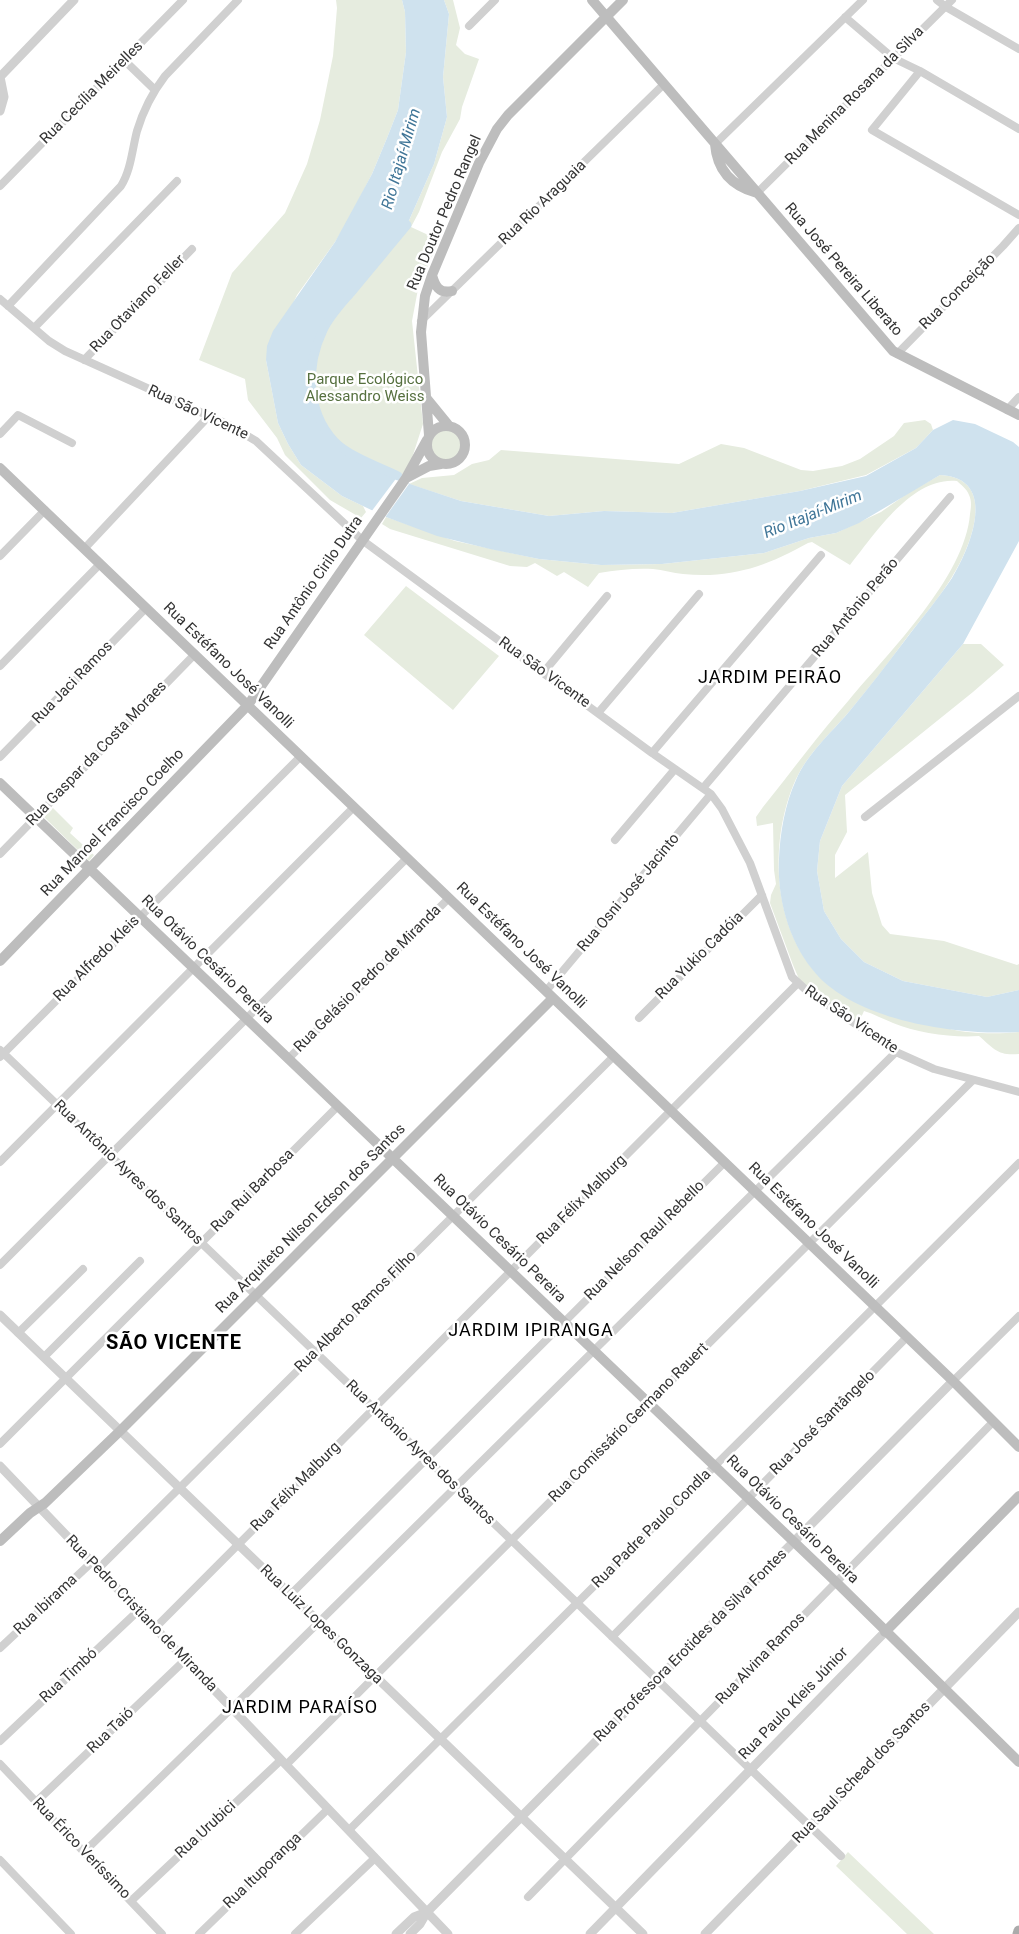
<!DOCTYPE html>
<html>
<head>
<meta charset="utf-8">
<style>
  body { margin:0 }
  canvas { display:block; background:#fff }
</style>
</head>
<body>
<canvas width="1019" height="1934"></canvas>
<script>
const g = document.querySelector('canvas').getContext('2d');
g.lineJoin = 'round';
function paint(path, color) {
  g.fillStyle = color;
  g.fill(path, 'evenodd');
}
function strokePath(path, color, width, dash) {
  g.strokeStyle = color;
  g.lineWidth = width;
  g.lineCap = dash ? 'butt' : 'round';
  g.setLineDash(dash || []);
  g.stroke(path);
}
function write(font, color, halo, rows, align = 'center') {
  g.font = font + ' Roboto,sans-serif';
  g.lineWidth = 5;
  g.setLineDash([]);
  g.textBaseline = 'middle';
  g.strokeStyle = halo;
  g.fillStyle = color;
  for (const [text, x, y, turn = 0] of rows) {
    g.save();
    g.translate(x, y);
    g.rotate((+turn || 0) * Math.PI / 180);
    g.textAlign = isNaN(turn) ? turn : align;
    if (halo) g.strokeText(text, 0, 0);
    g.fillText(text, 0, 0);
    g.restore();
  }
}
paint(new Path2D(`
  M336,0H402L405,12L406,52L398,110L387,138L372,174L345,226L335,242L297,295L266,360L278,423L288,444L301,465L342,496L363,506L366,512L361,518L330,500L285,455L277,438L248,400L245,379L199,360L232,273L285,213L307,164L320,120L333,56L337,8Z
  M444,0H453L460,28L456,45L465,54L479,59L462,107L460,119L442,152L419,212L411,227L439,240L418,289L412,321L423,424L411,461L400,478L361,459L335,441L320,419L312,397L311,363L323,329L340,306L407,225L434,164L447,117L443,77L449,14Z
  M925,420L931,424L933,430L916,448L866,475L800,491L672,513L604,511L549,516L461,501L409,484L422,478L454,475L472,464L489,460L501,450L679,464L721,444L744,448L801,470L813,471L842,466L860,459L894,436L904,423Z
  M430 445a16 16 0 1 1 32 0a16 16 0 1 1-32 0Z
  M940,475C999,478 971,547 952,577C939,598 923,617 908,636C889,662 869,688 848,713C830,734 808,753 796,779C767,843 772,938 829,985C850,1002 879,1007 904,1015C919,1020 935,1026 950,1029C970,1034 999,1034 1019,1032V1054C998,1056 994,1049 979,1036C953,1038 917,1033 893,1023C883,1019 874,1014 864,1011L858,1024L811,991L799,979L793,965L770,903L771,895L776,884L774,870L773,823L757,826L756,817L763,807C792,771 819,734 849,700C889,652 965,577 970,514C971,508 972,501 969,495C967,489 961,485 957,481C912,476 874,535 850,565L812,542L808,543C767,566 731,579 683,574C673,573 663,570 653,569C635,568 617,570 599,573L588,587L564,572L557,576L535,563L527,567L510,566L390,529L382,524L386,517L455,541L539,559L601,565L662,564L764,553L809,538L836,533L881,512L908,493Z
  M406,586L499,656L453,710L364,635Z
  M963,644H981L1004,665L973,692L845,795L847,832L835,855V878L868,852L872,893L882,925L890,934L944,941L1017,965L1019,964V990L987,997L903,981L864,962L841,939L824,911L817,871L820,841L842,786Z
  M53,808L73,828L70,833L94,855L89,861L44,817Z
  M848,1852L934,1934H907L836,1866Z`), '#e6ecdf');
paint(new Path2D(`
  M402,0H444L449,14L443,77L447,117L434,164L407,225L340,306L323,329L311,363L312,397L320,419L335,441L361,459L398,476L410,484L461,501L549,516L604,511L672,513L800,491L866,476L916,448L933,430L953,420L975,424L1013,442L1019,447V541L963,644L842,786L820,841L817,871L824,911L841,939L864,962L903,981L987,997L1019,990V1032C958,1036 852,1021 812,969C788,939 777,897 779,859C780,833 785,804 796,780C807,754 830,734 848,713C868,689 887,664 906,639C921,619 938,599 952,578C971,547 999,478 940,475L859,523L836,533L809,538L764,553L662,564L601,565L539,559L490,549L437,536L386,517L342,496L301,465L288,444L278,423L266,360L267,346L273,331L335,242L372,174L387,138L398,110L406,52L405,12Z`), '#cfe2ee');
paint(new Path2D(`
  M398,476L409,484L384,519L371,512Z`), '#fff');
strokePath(new Path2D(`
  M398,476C379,467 348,456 334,441C306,410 306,365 323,330C330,315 343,302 353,290C371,268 389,247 407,225`), '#cfe2ee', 9);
strokePath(new Path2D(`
  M937,0L946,7L1019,49
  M845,17L893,58L920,71L1019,129
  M469,26L495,0
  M125,61L155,90
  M920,71L872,130L1019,215
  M715,144L863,0
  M0,186L183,0
  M757,193L952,0
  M0,299L49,341L65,351L229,425L256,441L362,540L652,753L711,794L722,809L750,863L792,977L806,990L896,1052L934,1069L1019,1092
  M8,306L121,186C131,170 132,150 137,131C143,111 152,93 165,76L238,0
  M421,321L664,84
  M34,328L177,181
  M897,354L1003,246L1019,228
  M84,360L192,249
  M1007,410L1019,397
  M0,434L18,415L72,443
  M84,549L208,417
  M0,556L45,510
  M0,666L100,564
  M543,673L607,596
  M598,713L699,594
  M652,753L821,555
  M0,757L146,608
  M703,788L950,497
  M865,817L1019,696
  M615,840L675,769
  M0,854L195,654
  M546,991L711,794
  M639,1018L762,895
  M0,1050L841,1856
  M0,1057L301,756
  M288,1059L449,898
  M0,1162L354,807
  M0,1265L407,858
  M18,1333L83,1269
  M44,1357L140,1261
  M953,1381L1019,1316
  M0,1444L337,1107
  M98,1569L614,1056
  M290,1595L725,1162
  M155,1628L797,984
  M612,1637L907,1337
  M0,1648L92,1562
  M0,1741L138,1611
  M0,1764L162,1934
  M286,1765L972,1081
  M36,1802L185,1660
  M349,1830L1019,1163
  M84,1852L232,1708L896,1052
  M0,1860L71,1934
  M528,1897L993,1422
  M131,1901L281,1760
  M199,1934L328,1809
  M295,1934L375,1858`), '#d0d0d0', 8);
strokePath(new Path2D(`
  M0,77L74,0
  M0,77L4,97L0,111
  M0,1315L643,1934
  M0,1466L448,1934
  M396,1934L414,1917L427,1912
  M410,1934L420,1924L427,1912L953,1381
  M590,1934L885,1632
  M705,1934L1019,1612`), '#d0d0d0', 9);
strokePath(new Path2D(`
  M592,0L893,351L1019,415
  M715,144C717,170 732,186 757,193
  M432,275C435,286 439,294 452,291
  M427,399L449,426
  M427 445a19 19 0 1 1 38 0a19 19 0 1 1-38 0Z
  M429,435L421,332L425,296L432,275L479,163L497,129L508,115L623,0
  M0,468L953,1381L1019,1447
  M406,478L429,466L441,464
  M0,783L836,1582L1019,1762
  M0,961L248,705L406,478L427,440
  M0,1541L30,1513L45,1503L120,1431L553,998
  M885,1632L1019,1496`), '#bdbdbd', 10);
strokePath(new Path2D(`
  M1018,1934L1019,1931`), '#ababab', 11);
write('15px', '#333', '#fff', [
  ["Rua Cecília Meirelles",92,93,-45],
  ["Rua Menina Rosana da Silva",855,96,-45],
  ["Rua Rio Araguaia",543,203,-44],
  ["Rua Doutor Pedro Rangel",445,213,-67],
  ["Rua José Pereira Liberato",843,270,49],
  ["Rua Conceição",958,292,-45],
  ["Rua Otaviano Feller",138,304,-46],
  ["Rua São Vicente",198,413,25],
  ["Rua Antônio Cirilo Dutra",314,583,-55],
  ["Rua Antônio Perão",856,608,-50],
  ["Rua Estéfano José Vanolli",228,666,44],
  ["Rua São Vicente",544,673,36],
  ["Rua Jaci Ramos",73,683,-46],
  ["Rua Gaspar da Costa Moraes",97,754,-46],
  ["Rua Manoel Francisco Coelho",113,823,-46],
  ["Rua Osni José Jacinto",629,893,-50],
  ["Rua Estéfano José Vanolli",521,946,44],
  ["Rua Yukio Cadóia",700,956,-45],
  ["Rua Alfredo Kleis",97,959,-45],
  ["Rua Otávio Cesário Pereira",207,960,44],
  ["Rua Gelásio Pedro de Miranda",368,979,-45],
  ["Rua São Vicente",851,1020,34],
  ["Rua Antônio Ayres dos Santos",128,1173,44],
  ["Rua Rui Barbosa",253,1191,-45],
  ["Rua Félix Malburg",582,1200,-45],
  ["Rua Arquiteto Nilson Edson dos Santos",311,1219,-45],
  ["Rua Estéfano José Vanolli",813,1226,44],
  ["Rua Otávio Cesário Pereira",499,1239,44],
  ["Rua Nelson Raul Rebello",645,1241,-45],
  ["Rua Alberto Ramos Filho",356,1312,-45],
  ["Rua Comissário Germano Rauert",629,1423,-45],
  ["Rua José Santângelo",823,1423,-45],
  ["Rua Antônio Ayres dos Santos",420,1453,44],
  ["Rua Félix Malburg",296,1487,-45],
  ["Rua Otávio Cesário Pereira",792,1520,44],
  ["Rua Padre Paulo Condla",652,1529,-45],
  ["Rua Ibirama",46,1605,-43],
  ["Rua Pedro Cristiano de Miranda",141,1614,46],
  ["Rua Luiz Lopes Gonzaga",321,1625,44],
  ["Rua Professora Erotides da Silva Fontes",691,1646,-45],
  ["Rua Alvina Ramos",761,1659,-46],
  ["Rua Timbó",69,1676,-43],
  ["Rua Paulo Kleis Júnior",794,1704,-46],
  ["Rua Taió",111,1731,-44],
  ["Rua Saul Schead dos Santos",862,1773,-46],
  ["Rua Urubici",206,1830,-43],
  ["Rua Érico Veríssimo",81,1849,46],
  ["Rua Ituporanga",263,1871,-44]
]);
write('15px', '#56703f', '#fff', [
  ["Parque Ecológico",365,380],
  ["Alessandro Weiss",365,397]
]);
write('italic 16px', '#3f7597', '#fff', [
  ["Rio Itajaí-Mirim",402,159,-74],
  ["Rio Itajaí-Mirim",813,515,-22]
]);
g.letterSpacing = '1px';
write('18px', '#000', '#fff', [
  ["JARDIM PEIRÃO",770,678],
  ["JARDIM IPIRANGA",531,1331],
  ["JARDIM PARAÍSO",300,1708]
]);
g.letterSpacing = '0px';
g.letterSpacing = '1px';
write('bold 20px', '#000', '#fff', [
  ["SÃO VICENTE",174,1344]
]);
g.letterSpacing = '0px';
</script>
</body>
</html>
